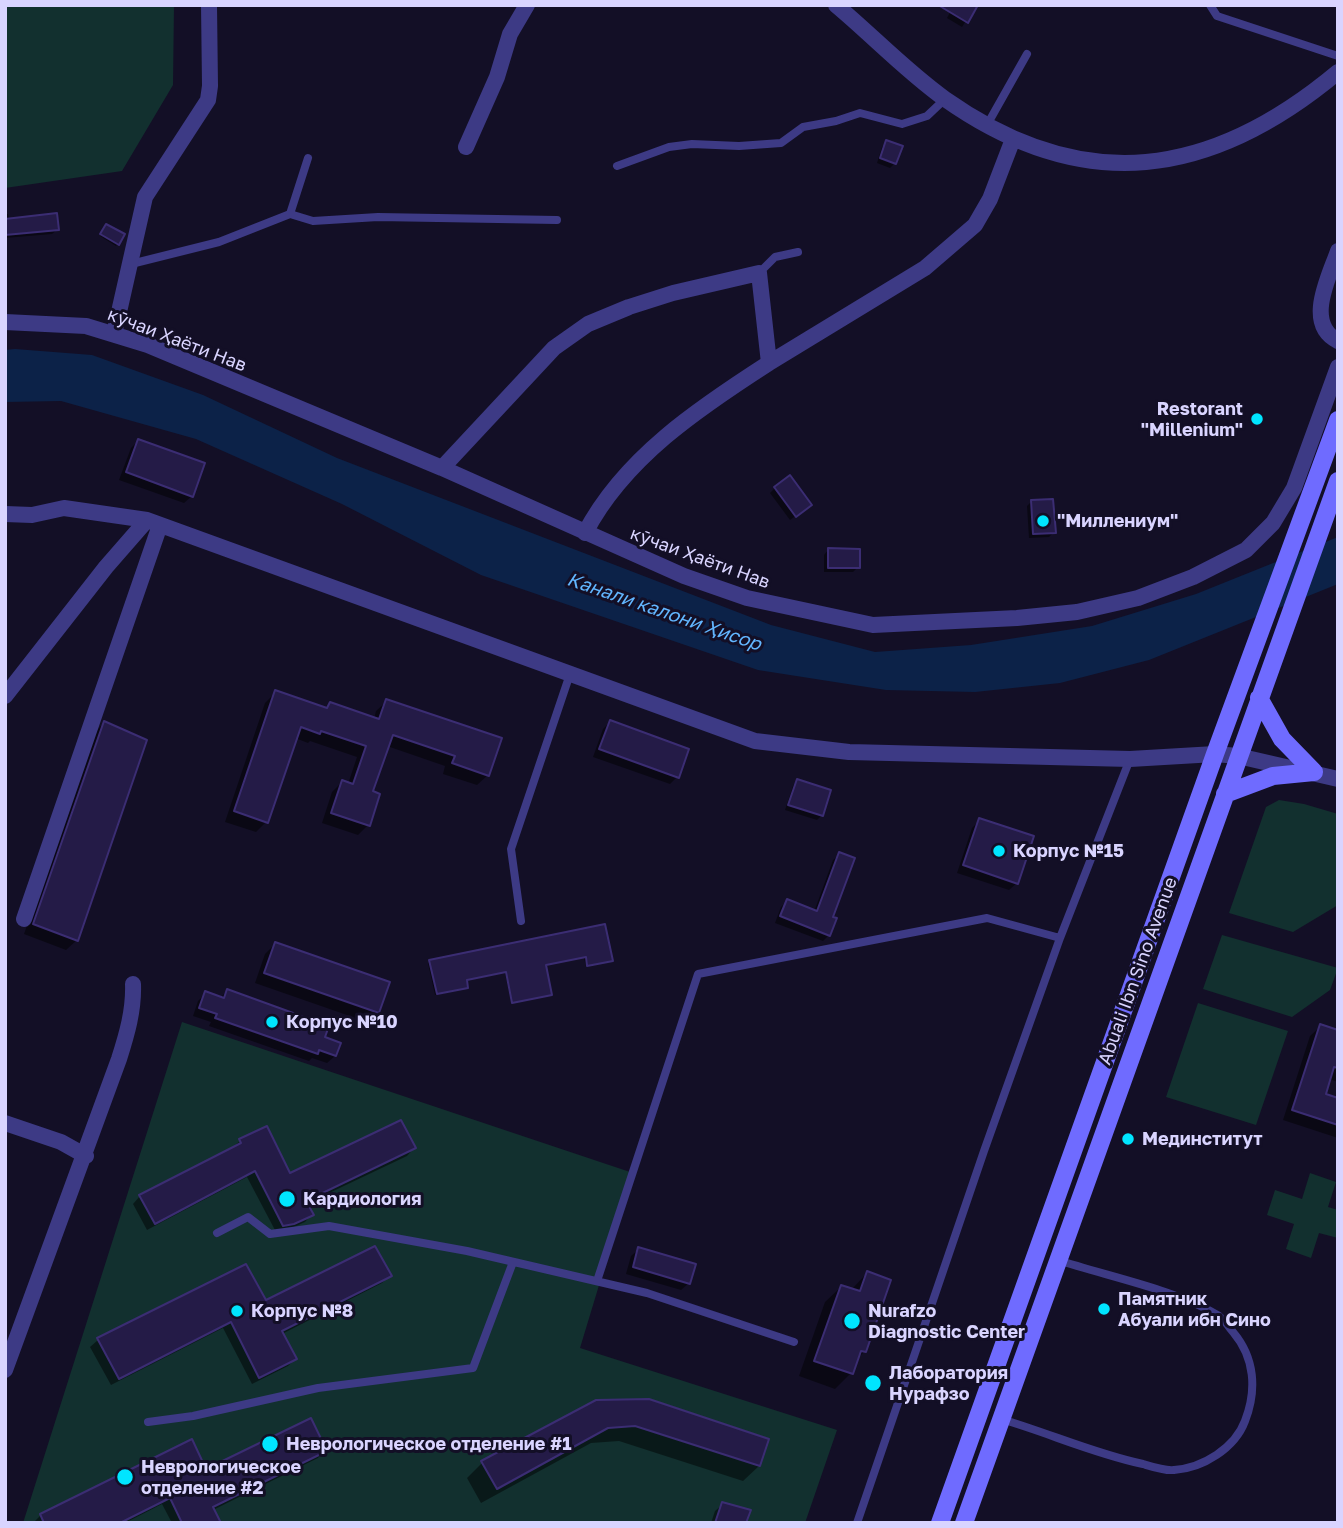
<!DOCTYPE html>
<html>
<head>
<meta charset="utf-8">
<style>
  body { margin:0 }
  #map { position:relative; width:1343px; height:1528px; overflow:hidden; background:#130f26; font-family:"Golos Text",sans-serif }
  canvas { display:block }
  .frame { position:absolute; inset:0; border:7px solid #d9d4ff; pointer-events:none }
</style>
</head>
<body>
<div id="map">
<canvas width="1343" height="1528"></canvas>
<div class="frame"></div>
</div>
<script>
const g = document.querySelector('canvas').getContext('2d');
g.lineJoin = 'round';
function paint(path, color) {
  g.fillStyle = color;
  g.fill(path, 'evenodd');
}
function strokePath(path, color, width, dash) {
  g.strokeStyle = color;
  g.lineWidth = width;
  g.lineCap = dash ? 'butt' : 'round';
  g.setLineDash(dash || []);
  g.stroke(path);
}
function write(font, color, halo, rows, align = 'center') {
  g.font = font + ' "Golos Text",sans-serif';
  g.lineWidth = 6;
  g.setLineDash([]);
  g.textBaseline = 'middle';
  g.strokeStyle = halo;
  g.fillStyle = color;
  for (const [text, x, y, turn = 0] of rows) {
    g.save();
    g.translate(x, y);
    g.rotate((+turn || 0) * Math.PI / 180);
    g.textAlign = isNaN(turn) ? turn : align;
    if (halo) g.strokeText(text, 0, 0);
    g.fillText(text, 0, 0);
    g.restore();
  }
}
paint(new Path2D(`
  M5,5H174L173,85L122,171L5,188Z
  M1279,800L1304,804L1338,814V905L1293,932L1229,913L1266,807Z
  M1222,935L1338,968L1330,990L1292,1017L1203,989Z
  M1198,1003L1288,1031L1256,1125L1166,1097Z
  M182,1022L633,1173L580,1348L837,1430L805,1523H23Z
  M1310,1173L1336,1182L1328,1207L1338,1210V1238L1319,1233L1311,1258L1286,1249L1294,1224L1267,1215L1275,1190L1302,1199Z`), '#12302f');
paint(new Path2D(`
  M15,349L92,355L203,395L337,458L771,625L875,652L971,645L1092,626L1196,594L1338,537V584L1149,660L1060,683L975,692L886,690L758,670L481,575L342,504L196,439L61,401L5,402V350Z`), '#0c2248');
paint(new Path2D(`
  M954,5H976L962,27L947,18Z
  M887,142L895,163L890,168L877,163L882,147Z
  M5,214H8L9,220L57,230L52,234L5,238Z
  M105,228L118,244L116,246L100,236Z
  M138,441L192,496L184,503L119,480L131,448Z
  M775,488L805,509L790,520L770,493Z
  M1031,502L1054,532L1049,537L1029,538L1027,506Z
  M828,550L858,567L853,572H824V555Z
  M276,692L325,709L330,704L374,719L376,711L387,701L488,775L477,785L443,774L445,766L387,746L371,793L368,825L358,835L322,823L332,792L342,782L348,784L357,757L310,741L308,743L295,738L266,822L256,832L225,822L265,703Z
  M610,722L677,777L670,784L593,757L603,729Z
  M104,723L77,940L66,950L24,934L94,733Z
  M797,781L822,815L817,820L785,810L793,786Z
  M980,820L1017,883L1009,890L957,873L972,828Z
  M840,854L829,935L823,941L775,923L781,907L787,901L814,912L833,860Z
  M604,926L611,960L586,967L584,958L544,966L548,996L511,1003L505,973L465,981V989L435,995L428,963L430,961Z
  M275,944L377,1012L367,1022L255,983L265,954Z
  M227,991L323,1038L335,1056L327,1063L312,1058L309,1061L209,1026L211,1022L193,1016L198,1001L206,993L220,998Z
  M1321,1026L1338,1031V1082L1329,1079L1323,1095L1338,1100V1138L1283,1120L1310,1036Z
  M240,1141L289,1175L414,1148L407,1156L306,1204L312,1214L305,1222L285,1231L276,1232L247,1177L147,1230L133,1204L140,1196L232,1148Z
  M639,1249L689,1283L681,1290L626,1274L631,1256Z
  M245,1266L265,1302L390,1275L382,1283L282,1334L295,1359L288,1366L252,1384L223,1328L111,1385L90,1347L98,1340Z
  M867,1273L864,1352L856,1360L851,1373L835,1389L799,1376L825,1302L841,1287L852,1289Z
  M597,1402L759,1466L743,1481L619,1441L591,1443L481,1503L467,1478L482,1463Z
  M325,1450L318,1458L213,1510L219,1523H172L162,1504L125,1523H33L41,1515L205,1471Z
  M723,1504L744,1523H711L715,1511Z`), '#0007');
const building = new Path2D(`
  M938,5H978L968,23Z
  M886,140L903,146L896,164L880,158Z
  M57,213L59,230L5,235V219Z
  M106,224L125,234L119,245L100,234Z
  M138,439L205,463L193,497L126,472Z
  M790,475L812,505L796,517L774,487Z
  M1053,499L1056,533L1033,534L1031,500Z
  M828,548L860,549V568H828Z
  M275,690L327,708L330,702L379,719L386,699L502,738L489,776L452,763L455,756L393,735L373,791L380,794L370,826L331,813L342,780L353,784L366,746L321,731L320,734L301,727L268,823L234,811Z
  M610,720L689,749L679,778L599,749Z
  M104,721L147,740L78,941L33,924Z
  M797,779L831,790L823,816L788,805Z
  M979,818L1034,836L1018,884L963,865Z
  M839,852L855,858L833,917L837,918L830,936L780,916L787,899L817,911Z
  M605,924L613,961L587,966L586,957L546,965L552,995L512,1003L506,972L467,980L468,988L437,994L429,960Z
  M275,942L390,982L379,1013L264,973Z
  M227,989L329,1026L325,1037L341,1043L336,1056L319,1050L318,1054L215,1018L217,1014L199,1008L205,991L224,998Z
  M1320,1024L1338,1030V1068L1334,1067L1326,1094L1338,1098V1125L1292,1110Z
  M401,1120L416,1148L306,1201L314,1215L294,1224L283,1226L255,1171L155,1224L139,1195L241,1143L239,1139L267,1126L290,1173Z
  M375,1246L392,1276L282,1331L297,1359L259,1378L231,1322L119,1379L97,1338L246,1264L266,1300Z
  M638,1247L696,1264L690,1284L633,1267Z
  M867,1271L891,1280L866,1352L861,1351L853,1374L814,1361L841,1285L860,1291Z
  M649,1399L769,1439L760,1466L635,1426L608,1428L497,1489L481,1461L596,1400Z
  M311,1418L327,1451L213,1507L221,1523H182L170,1498L120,1523H44L40,1514L192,1439L206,1469Z
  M722,1502L751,1510L746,1523H715Z`);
paint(building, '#241b47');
strokePath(building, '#3b2d73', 2);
strokePath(new Path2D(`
  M1210,5L1217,16L1338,56
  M987,125L1027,54
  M617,166L669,147L692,144L739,146L781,143L803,127L836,121L860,113L902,124L927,116L945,99
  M290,214L313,221L378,217L557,220
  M131,264L219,242L290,214L308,158
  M759,273L775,257L798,252
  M521,921L511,849L570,674
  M217,1233L248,1217L270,1234L329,1226L467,1251L647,1293L794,1342
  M597,1281L698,974L987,918L1060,938
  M1001,1419C1049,1433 1095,1454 1143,1464C1153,1467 1165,1471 1174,1470C1203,1468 1235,1448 1245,1421C1257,1390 1255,1358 1233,1332C1229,1327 1224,1320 1219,1316C1178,1290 1106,1276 1058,1260
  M148,1422L193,1416L318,1388L473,1368L513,1262
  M857,1523L984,1151L1060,938L1130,759`), '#3d3a85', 8);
strokePath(new Path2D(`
  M836,5C873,36 906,71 945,99C1084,197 1211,178 1338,72
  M466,147L497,77L510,34L527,5
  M1338,251C1329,277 1304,324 1338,341
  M5,322L86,326L148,345L442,468L684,576L747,598L873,625L1017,618L1077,612L1138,598L1193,577L1246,550L1273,523L1294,488L1338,367
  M114,334L145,197L208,100L210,86L209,5
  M442,468L554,348L588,324L629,307L673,293L759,273L769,363L925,268L975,225L990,199L1013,139
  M5,514L32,515L64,508L147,520L755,741L849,752L1130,759L1215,754L1238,756L1338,779
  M585,533C624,458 699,408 769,363
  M5,696L106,567L147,520
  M24,919L160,525
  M5,1123L61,1142L86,1156
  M5,1370L119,1059C127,1034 134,1010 133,984`), '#3d3a85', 16);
strokePath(new Path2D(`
  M1259,698L1282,739L1314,772
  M1225,794L1273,776L1314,772
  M940,1523L1215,754L1338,420
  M964,1523L1338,481`), '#6f6bff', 18);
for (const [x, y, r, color] of [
  [1257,419,7,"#00e5ff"],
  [1043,521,7,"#00e5ff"],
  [999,851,7,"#00e5ff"],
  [272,1022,7,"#00e5ff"],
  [1128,1139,7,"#00e5ff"],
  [287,1199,9,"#00e5ff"],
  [1104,1309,7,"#00e5ff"],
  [237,1311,7,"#00e5ff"],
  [852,1321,9,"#00e5ff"],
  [873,1383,9,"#00e5ff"],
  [270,1444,9,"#00e5ff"],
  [125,1477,9,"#00e5ff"]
]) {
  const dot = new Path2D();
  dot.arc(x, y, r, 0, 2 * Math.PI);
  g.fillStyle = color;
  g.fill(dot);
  strokePath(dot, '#130f26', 2.5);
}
write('18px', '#d9d4ff', '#130f26', [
  ["кӯчаи Ҳаёти Нав",177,340,21],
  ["кӯчаи Ҳаёти Нав",700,558,20],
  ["Abuali Ibn Sino Avenue",1138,971,-70]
]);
write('bold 18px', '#d9d4ff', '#130f26', [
  ["Restorant",1243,409,"right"],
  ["\"Millenium\"",1243,430,"right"],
  ["\"Миллениум\"",1057,521],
  ["Корпус №15",1013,851],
  ["Корпус №10",286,1022],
  ["Мединститут",1142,1139],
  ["Кардиология",303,1199],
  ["Памятник",1118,1299],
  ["Абуали ибн Сино",1118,1320],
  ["Корпус №8",251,1311],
  ["Nurafzo",868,1311],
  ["Diagnostic Center",868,1332],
  ["Лаборатория",889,1373],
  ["Нурафзо",889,1394],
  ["Неврологическое отделение #1",286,1444],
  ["Неврологическое",141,1467],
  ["отделение #2",141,1488]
], 'left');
write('italic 19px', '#62b6ff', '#130f26', [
  ["Канали калони Ҳисор",664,612,19]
]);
</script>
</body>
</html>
